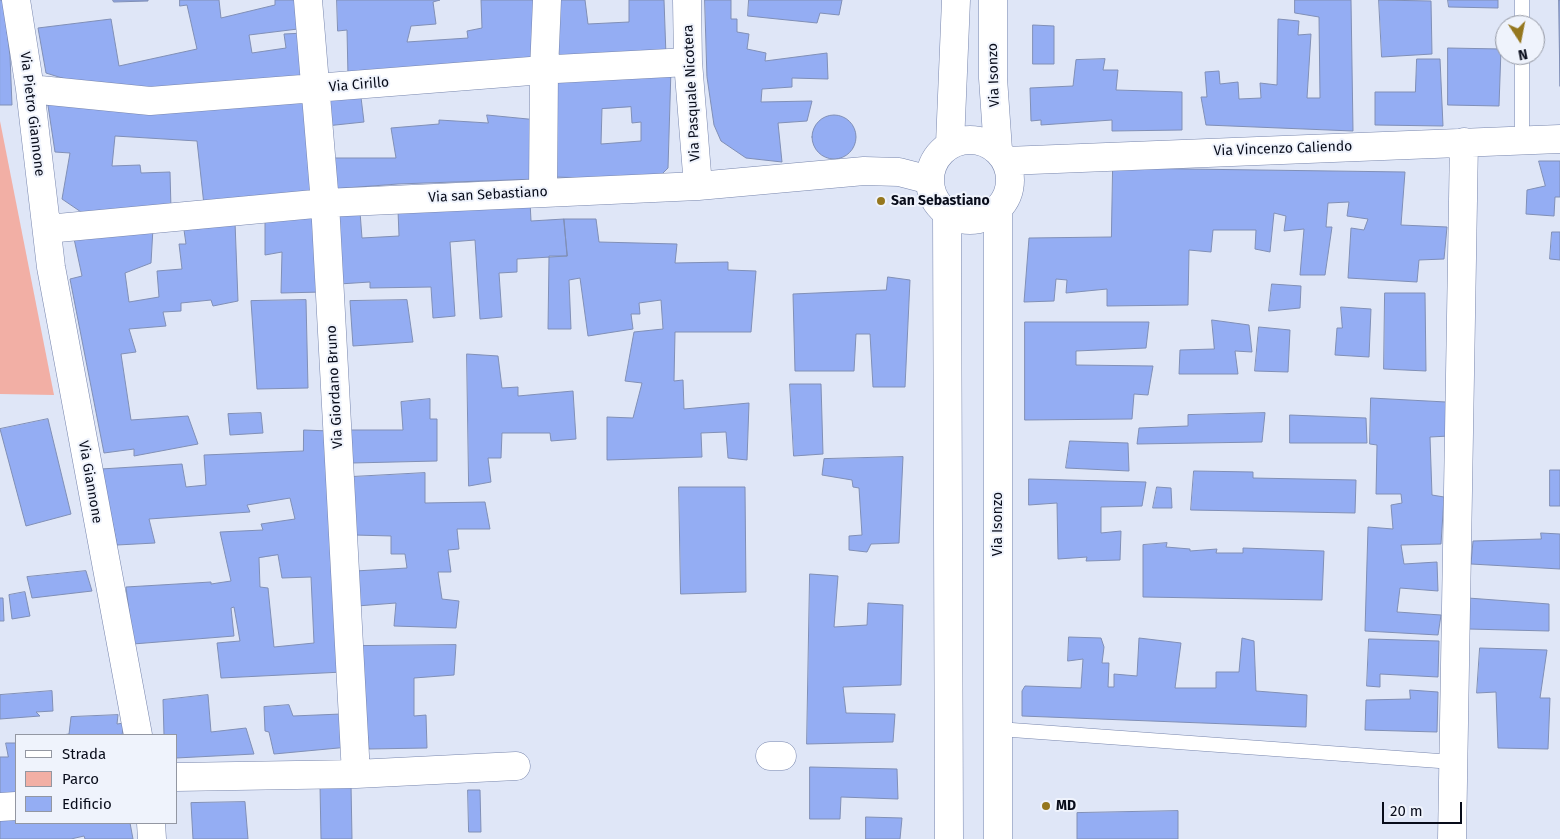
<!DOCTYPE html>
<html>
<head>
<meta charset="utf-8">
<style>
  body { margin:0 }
  #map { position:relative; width:1560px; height:839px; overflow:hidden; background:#dfe6f7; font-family:"Fira Sans",sans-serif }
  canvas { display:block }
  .legend { position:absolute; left:15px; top:734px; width:162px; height:90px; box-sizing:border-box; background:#eff3fc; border:1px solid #9397a2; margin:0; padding:6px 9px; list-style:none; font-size:15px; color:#080c1a }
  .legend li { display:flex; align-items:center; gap:10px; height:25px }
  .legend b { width:25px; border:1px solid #9397a2 }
  .north { position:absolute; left:1495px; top:15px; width:50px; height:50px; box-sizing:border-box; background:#eff3fc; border:1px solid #9397a2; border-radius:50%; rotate:169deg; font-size:14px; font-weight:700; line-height:20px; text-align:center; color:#080c1a }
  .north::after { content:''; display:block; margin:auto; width:18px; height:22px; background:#95771e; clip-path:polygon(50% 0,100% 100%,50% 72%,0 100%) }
  .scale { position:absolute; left:1382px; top:802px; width:80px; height:22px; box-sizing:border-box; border:2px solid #080c1a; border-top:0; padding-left:6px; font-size:15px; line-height:18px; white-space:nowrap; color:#080c1a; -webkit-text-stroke:4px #eff3fc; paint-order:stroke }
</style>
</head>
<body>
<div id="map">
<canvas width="1560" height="839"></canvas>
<ul class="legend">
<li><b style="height:6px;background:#fff"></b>Strada</li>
<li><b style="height:14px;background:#f2afa5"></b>Parco</li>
<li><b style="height:14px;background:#94adf3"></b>Edificio</li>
</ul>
<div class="north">N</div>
<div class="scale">20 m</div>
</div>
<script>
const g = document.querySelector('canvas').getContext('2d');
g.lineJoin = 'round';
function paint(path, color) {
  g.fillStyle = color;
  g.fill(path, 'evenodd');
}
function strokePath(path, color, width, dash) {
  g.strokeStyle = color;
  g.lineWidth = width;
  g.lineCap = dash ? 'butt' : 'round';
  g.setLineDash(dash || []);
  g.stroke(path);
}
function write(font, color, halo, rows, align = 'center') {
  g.font = font + ' "Fira Sans",sans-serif';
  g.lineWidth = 4;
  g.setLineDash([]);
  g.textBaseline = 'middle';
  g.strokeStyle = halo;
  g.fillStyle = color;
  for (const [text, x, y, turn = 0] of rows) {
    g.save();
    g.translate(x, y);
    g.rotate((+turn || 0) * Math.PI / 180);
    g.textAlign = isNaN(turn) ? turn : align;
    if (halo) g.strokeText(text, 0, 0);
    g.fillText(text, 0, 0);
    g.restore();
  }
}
paint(new Path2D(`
  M0,121L54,395L0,394Z`), '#f2afa5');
const building = new Path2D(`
  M0,0H3L10,56L12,105H0Z
  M113,0H148V1L114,2Z
  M180,0H219L221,18L275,5V0H305L306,28L249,35L252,53L286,48L284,34L305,33L307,81L116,95L46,73L38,28L111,19L119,66L197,49L187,5L180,6Z
  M337,0H440L433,2L436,24L411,26L407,42L468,38L467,31L482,28L481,0H543L536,65L348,76L347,30L338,31Z
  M555,0H585L588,24L629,22V0H664L666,56L560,62Z
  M705,0H731V19H737V32L749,34L747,49L766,53L765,61L827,53L828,79L792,78V87L762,89L761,102L812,101L807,121L778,123L782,162L746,158L721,141L714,125L707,77Z
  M749,0H842L839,15L820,13L817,23L748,16Z
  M1295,0H1351L1353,131L1206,125L1201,97H1207L1205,72L1219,71L1220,84L1238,82L1239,99L1261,98L1260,83L1277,85L1278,19L1299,21L1298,35L1311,34L1307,98H1320L1319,17L1295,13Z
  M1379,0L1431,1L1432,54L1382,57Z
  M1448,0H1498V8L1449,7Z
  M1559,0H1560V86Z
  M1033,25L1054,26V64H1033Z
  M1448,48L1501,49L1499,106L1448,105Z
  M1105,59L1103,70H1118L1116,90L1182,92V130L1112,131V120L1041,125V120L1031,121L1030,88L1073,86L1076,60Z
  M1417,59H1440L1443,126L1375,125V92H1415Z
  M671,69L668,168L656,180L554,177L550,74ZM631,107L632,123L641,122V141L601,144L602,109Z
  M360,89L364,122L326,126L321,95Z
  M307,95L317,193L204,205L197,141L115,136L112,166L140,165L141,173L170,172L171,209L84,214L62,199L70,153L55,152L47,99Z
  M812 137a22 22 0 1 1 44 0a22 22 0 1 1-44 0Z
  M487,115L538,120V179L398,184L332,189L331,158H396L391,128L439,124V120L488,123Z
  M1539,161H1560V197H1555L1554,216L1526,214L1527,190L1545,186Z
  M1113,168L1405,172L1401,225L1447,227L1444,259L1419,260L1417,282L1348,278L1351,228L1364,230L1368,219L1347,216L1349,202L1328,203L1326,227H1332L1325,275H1300L1304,229L1284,231L1286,216L1274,213L1270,252L1255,249L1256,230H1213L1211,252L1189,250L1188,305L1107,306V289L1066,293L1067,280L1056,279L1054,301L1024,302L1029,238L1111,237Z
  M530,201L531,221L564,219L567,256L517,259V272L499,273L502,317L480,319L475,240L450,242L455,316L433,318L431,287L370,288V282L339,284L335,213L360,212L362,238L399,236L398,210Z
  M316,210L322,292L281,293L282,252L265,255V215Z
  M564,219H596L599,242L677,244L675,263L728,262V270L756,271L751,332H675L674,381L683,380L684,409L749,403L747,460L728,458L726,432L701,433L702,457L607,460V417L633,418L642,383L625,381L634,332L663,329L661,300L639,303L640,314H631L633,329L588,336L580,278L569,280L571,329H548L549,256H567Z
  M235,222L238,301L213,306L211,300L181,303V311L163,312L166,326L129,329L136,352L121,354L131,420L188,416L198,444L134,456V449L104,453L70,279L82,276L73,234L153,228L151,263L125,273L129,302L159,297L157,271L182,269L179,244H186L183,223Z
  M1552,232H1560V260L1550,259Z
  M888,277L910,280L905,387H873L870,334H856L854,371H795L793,294L886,290Z
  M1272,284L1301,286L1300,308L1269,311Z
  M1385,293H1425L1426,371L1384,369Z
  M306,300L308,388L257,389L251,301Z
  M407,300L413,342L353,346L350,301Z
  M1341,307L1371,309L1369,357L1335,355L1337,328H1342Z
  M1212,320L1249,325L1252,352L1235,351L1238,374H1179L1180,350L1214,349Z
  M1025,322H1149L1146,348L1076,351V365L1153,366L1148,395L1134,394L1132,419L1025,420Z
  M1259,327L1290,330L1288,372L1255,371Z
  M467,354L498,356L502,388L518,387V396L573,391L576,439L551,441L550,433H502L501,458H488L491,482L469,486Z
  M790,384H821L823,454L794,456Z
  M1371,398L1446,402L1449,436L1430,437L1432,495L1444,497L1441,544L1401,545L1404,564L1437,562L1438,591L1400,588L1397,612L1441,615L1438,635L1365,631L1368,527L1393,529L1391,505L1402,503L1401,494H1376L1377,445L1370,444Z
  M430,399V419H437V461L352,463L350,430H403L401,402Z
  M261,413L263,433L230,435L228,414Z
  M1265,413L1262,442L1137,444L1139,428L1188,426V415Z
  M1290,415L1366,418L1367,443H1290Z
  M48,419L71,514L26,526L0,429Z
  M304,430L330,431L343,672L221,678L217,643L240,641L234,607L231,608L234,636L133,644L126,587L211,582V584L231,581L220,532L263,530L261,524L295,519L290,498L247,505L250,512L149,519L155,543L117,545L101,469L182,464L186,487L206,485L204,455L303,451ZM278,555L282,578L311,577L314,643L274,647L268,588L260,587L259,558Z
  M1070,441L1128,443L1129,471L1066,468Z
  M903,457L899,543L871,544L867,552L849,550V536L862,535L859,488L853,487L852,480L822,475L824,459Z
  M1550,470H1560V506H1550Z
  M1194,471L1253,472V478L1356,480L1355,513L1191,510Z
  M425,473V503L485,502L490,529H457L459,549L448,550L451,572H438L442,599L459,601L456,628L394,626L396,603L357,606L355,571L407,568L405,554H391V536L354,535L351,477Z
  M1029,479L1146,482L1142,506L1101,507V533L1121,531L1120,560L1086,561L1087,557L1058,559L1057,503L1029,505Z
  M679,487H745L746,592L681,594Z
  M1157,487L1171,488L1172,508H1153Z
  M1541,533L1560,534V569L1471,564L1473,541L1541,539Z
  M1167,543L1166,547L1190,549V551L1217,549L1216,553H1243V548L1324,551L1322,600L1143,597V545Z
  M86,571L92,591L32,598L27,577Z
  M810,574L838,576L834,627L867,625L868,603L903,605L901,685L843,687L846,713L895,714L893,742L807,744Z
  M25,592L30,616L12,619L9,595Z
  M0,598H3L4,621H0Z
  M1468,598L1549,604V631L1468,629Z
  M1069,637L1101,638L1104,647L1102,663H1109L1108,687H1114V674L1137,676L1139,638L1181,643L1175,688H1216V672H1239L1242,638L1254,641L1256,691L1307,695L1306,727L1022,716V691L1025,686L1081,688L1083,659L1068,661Z
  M1369,639L1439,641L1438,677L1380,674V687L1367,686Z
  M456,645L454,675L414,678V716L426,715L427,748L369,749L358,646Z
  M1480,648L1547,650L1540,698H1550L1548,749L1498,748L1496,692L1477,693Z
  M1410,690L1438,692L1437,732L1365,730L1366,700L1410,699Z
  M52,691L53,711L36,712L40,716L0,719V695Z
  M208,695L211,732L246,728L254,754L176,758V735H164L163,700Z
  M289,705L293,716L341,714L349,747L274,754L269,732L265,731L264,707Z
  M118,715L117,724L124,723L122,735H62L69,734L71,717Z
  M6,743H16V793L0,795V757H8Z
  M810,767L897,769L898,799L841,797L840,819H810Z
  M351,784L352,839H321L320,785Z
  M468,790H480L481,832H469Z
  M245,802L248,839H193L191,803Z
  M1178,811V839H1077V813Z
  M866,817L902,818L900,839H866Z
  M16,820V823H130L133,839H85L84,836L71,839H0V821Z`);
paint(building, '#94adf3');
strokePath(building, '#808fb6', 1);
const lane = new Path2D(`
  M1522,0V25
  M1522,55V140
  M998,729L1453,762`);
const street = new Path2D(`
  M16,0L30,89L51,267L138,735
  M308,0L325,203L356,774
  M687,0L688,62L698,186
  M993,0V78L998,150
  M30,89L150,101L556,69L688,62
  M930 180a40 40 0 1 1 80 0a40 40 0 1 1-80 0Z
  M950,144L956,0
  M1006,161L1560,139
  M543,193L544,70L547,0
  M947,213L949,839
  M47,229L325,203L698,186L864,171L899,172L930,180
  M770,756H782
  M176,777L356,774L516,766
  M0,807L16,806
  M151,823L152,839
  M998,839V210
  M1452,839L1464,142`);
strokePath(lane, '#7886ad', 15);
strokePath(street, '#7886ad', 29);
strokePath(lane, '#fff', 14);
strokePath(street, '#fff', 28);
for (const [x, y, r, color] of [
  [881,201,5,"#95771e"],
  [1046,806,5,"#95771e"]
]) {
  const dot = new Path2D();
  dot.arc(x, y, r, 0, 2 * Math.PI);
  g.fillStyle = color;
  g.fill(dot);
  strokePath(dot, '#eff3fc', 2);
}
write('14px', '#080c1a', '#eff3fc', [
  ["Via Isonzo",994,75,-92],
  ["Via Cirillo",359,85,-5],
  ["Via Pasquale Nicotera",692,93,-93],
  ["Via Pietro Giannone",32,114,83],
  ["Via Vincenzo Caliendo",1283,149,-2],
  ["Via san Sebastiano",488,195,-3],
  ["Via Giordano Bruno",335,387,-93],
  ["Via Giannone",90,482,80],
  ["Via Isonzo",998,524,-90]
]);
write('bold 14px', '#080c1a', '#eff3fc', [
  ["San Sebastiano",891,201],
  ["MD",1056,806]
], 'left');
</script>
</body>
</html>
